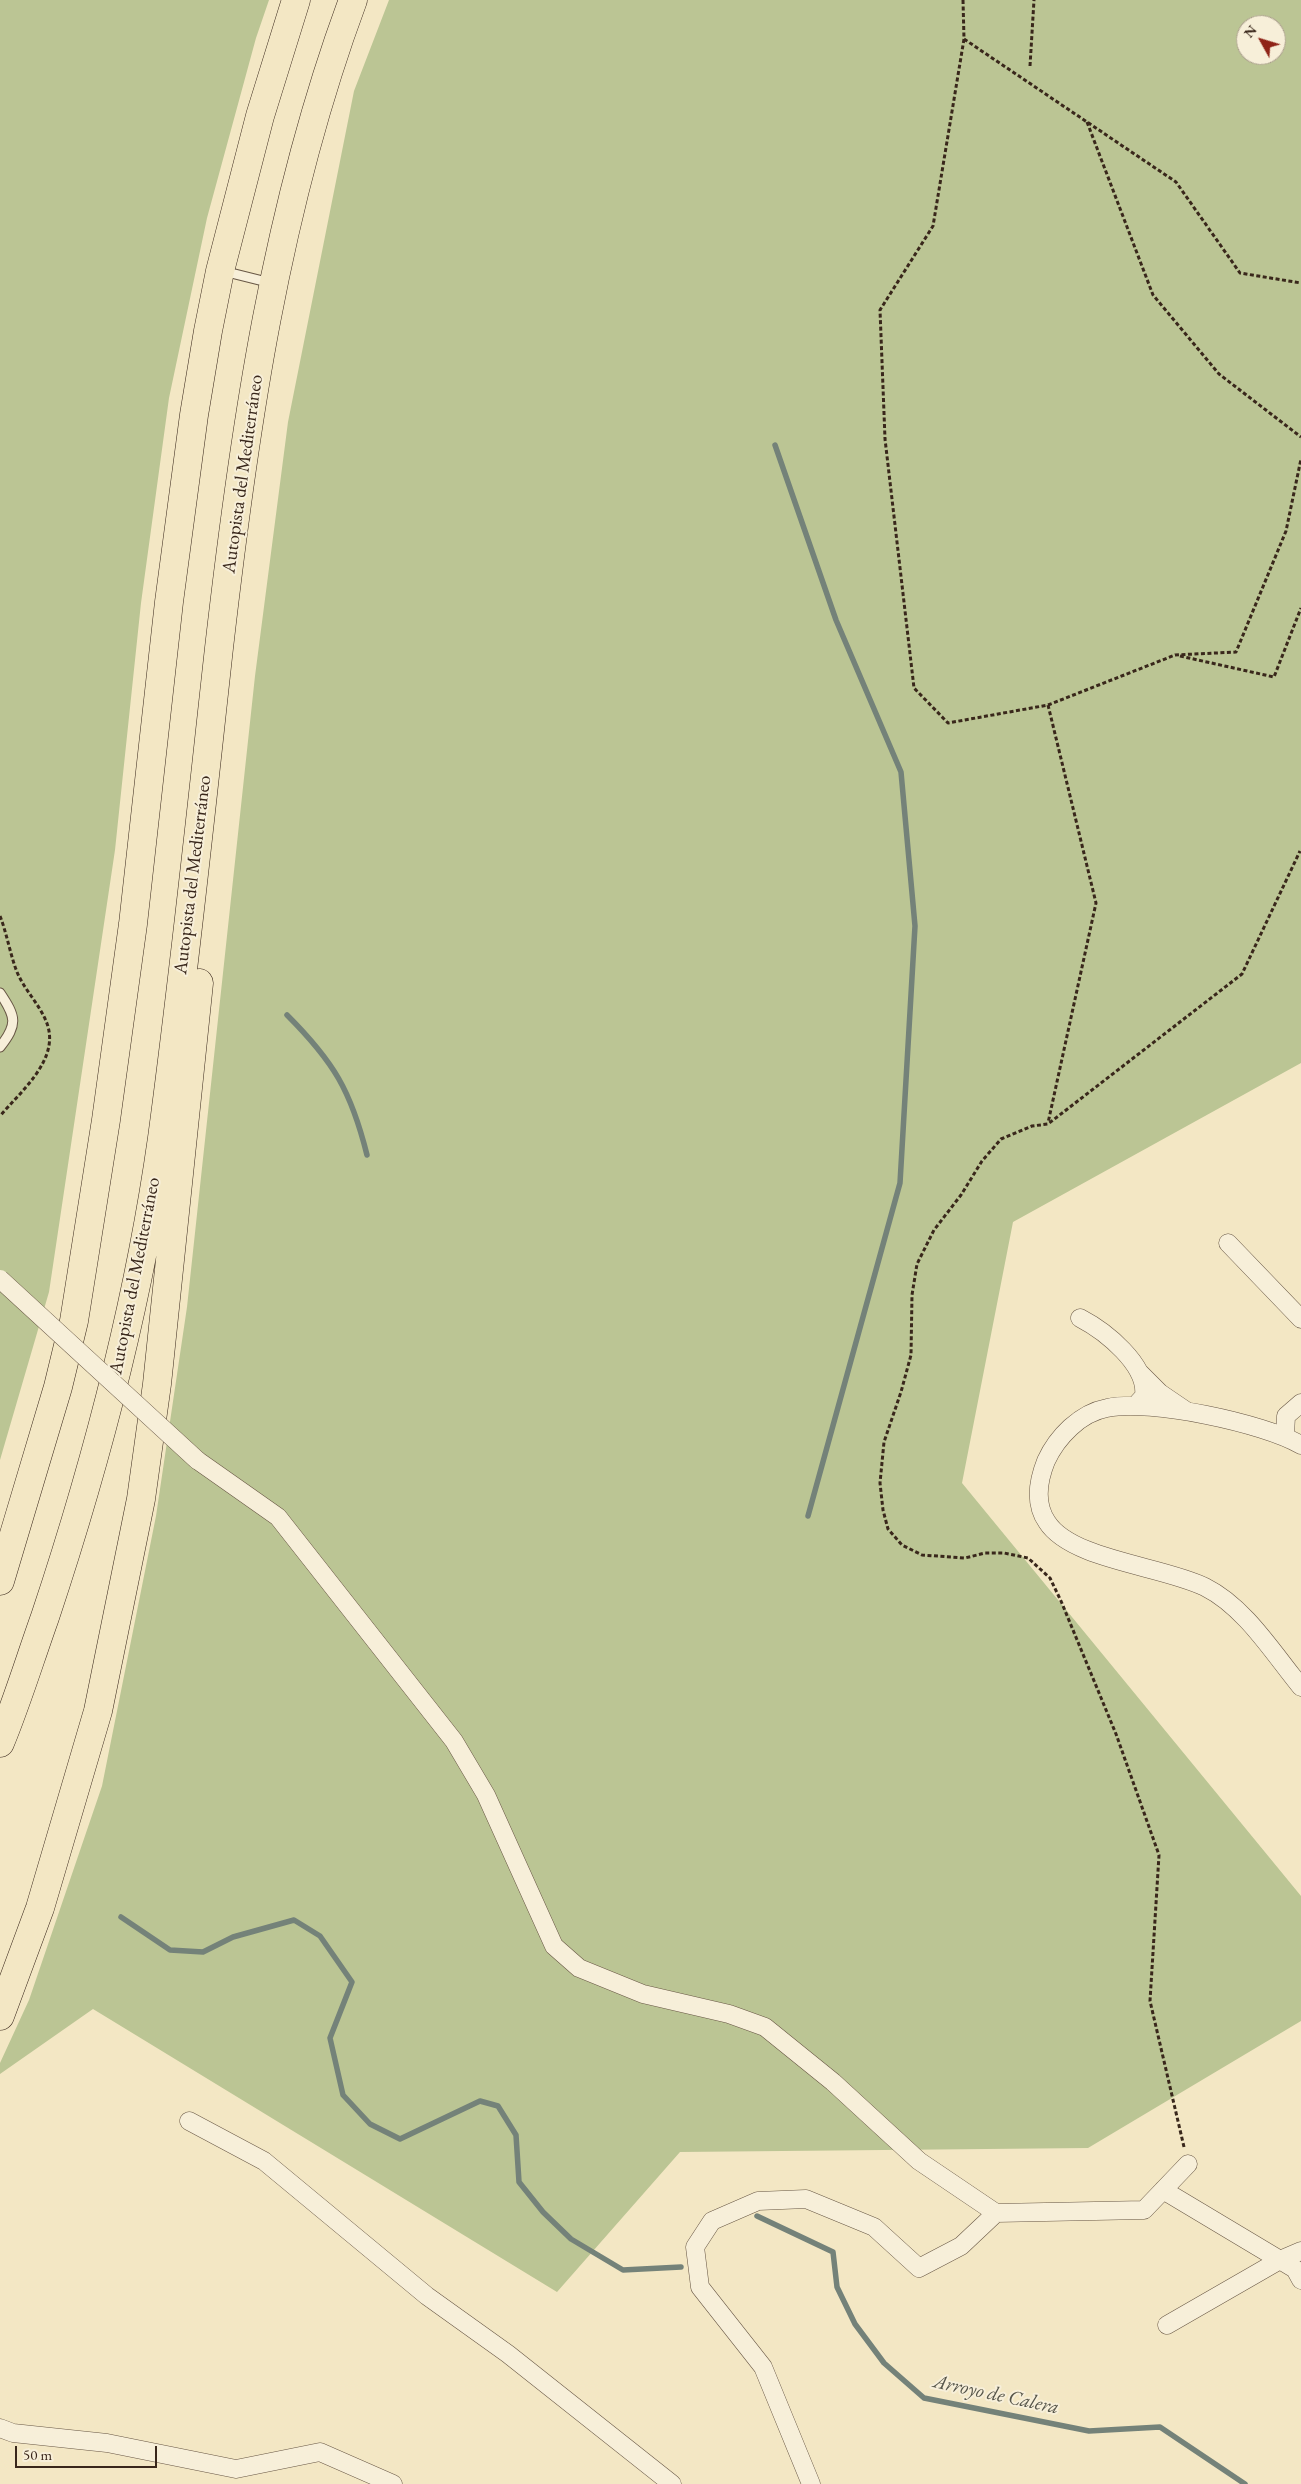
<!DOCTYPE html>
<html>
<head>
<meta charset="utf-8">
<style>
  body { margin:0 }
  #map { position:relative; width:1301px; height:2484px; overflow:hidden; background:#f3e7c4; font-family:"EB Garamond",serif }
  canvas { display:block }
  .north { position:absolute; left:1236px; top:15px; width:50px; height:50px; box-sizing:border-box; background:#f7efd9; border:1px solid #ab9f8d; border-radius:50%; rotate:309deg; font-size:14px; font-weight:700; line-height:20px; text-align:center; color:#39271b }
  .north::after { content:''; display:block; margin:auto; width:18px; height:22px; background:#8f2418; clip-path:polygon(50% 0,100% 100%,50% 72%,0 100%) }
  .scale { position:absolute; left:15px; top:2446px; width:142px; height:22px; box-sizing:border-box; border:2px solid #39271b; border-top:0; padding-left:6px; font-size:15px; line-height:18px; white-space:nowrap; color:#39271b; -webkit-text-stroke:4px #f7efd9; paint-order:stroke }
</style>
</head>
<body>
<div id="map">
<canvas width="1301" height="2484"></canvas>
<div class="north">N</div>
<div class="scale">50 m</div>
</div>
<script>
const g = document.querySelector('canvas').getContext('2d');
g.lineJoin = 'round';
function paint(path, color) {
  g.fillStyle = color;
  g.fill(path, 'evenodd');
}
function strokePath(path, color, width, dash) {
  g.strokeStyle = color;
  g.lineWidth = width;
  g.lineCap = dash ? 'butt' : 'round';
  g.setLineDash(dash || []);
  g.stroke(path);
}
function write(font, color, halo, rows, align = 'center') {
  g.font = font + ' "EB Garamond",serif';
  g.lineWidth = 4;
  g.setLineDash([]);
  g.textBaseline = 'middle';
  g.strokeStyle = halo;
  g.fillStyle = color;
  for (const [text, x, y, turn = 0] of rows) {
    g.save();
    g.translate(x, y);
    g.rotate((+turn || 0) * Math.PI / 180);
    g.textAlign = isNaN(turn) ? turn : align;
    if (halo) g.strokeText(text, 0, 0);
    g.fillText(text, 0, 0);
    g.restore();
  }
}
paint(new Path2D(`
  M0,0H269L256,38L207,218L169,398L141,603L115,850L49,1292L0,1460Z
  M389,0H1301V1063L1013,1222L962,1483L1301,1896V2021L1088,2148L680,2152L557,2292L93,2009L0,2074V2063L29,2000L102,1786L156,1516L187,1307L255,676L288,422L354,91ZM1246,25H1276V55H1246Z`), '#bbc594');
strokePath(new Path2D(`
  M775,445L836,620L901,772L915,926L900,1183L808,1516
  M287,1015C334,1062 351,1091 367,1155
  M121,1917L170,1950L203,1952L233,1937L294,1920L320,1936L352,1982L330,2038L343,2095L370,2124L400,2139L480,2101L498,2106L516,2135L519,2182L543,2212L571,2239L623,2270L681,2267
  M757,2216L833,2252L837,2287L855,2324L884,2363L924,2398L1089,2431L1160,2427L1245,2484`), '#748279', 5.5);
const service = new Path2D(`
  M223,271L271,283
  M0,993C16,1017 18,1024 0,1047`);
const minor = new Path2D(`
  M1228,1243L1301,1319
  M1080,1318C1105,1331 1148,1365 1144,1396L1135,1406
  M1140,1373L1160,1393L1185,1410
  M1285,1435L1286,1416L1301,1403
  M1301,1445C1263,1423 1150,1399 1107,1408C1080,1413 1057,1437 1046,1461C1038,1481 1034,1503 1047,1522C1071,1560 1163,1566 1205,1587C1245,1607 1273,1653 1301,1687
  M197,1460L278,1517L454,1741L486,1795L554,1946L579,1968L643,1994L729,2014L765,2027L833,2082L919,2161L996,2213
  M189,2121L264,2161L427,2296L508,2354L672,2484
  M1163,2190L1295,2269L1301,2280
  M1167,2325L1280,2260L1301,2251
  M0,2428L13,2433L107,2443L236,2469L320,2452L393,2484
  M811,2484L763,2367L700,2287L695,2247L712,2221L758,2201L806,2199L874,2227L919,2268L961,2246L996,2213L1144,2210L1188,2164`);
const motorway = new Path2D(`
  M0,1581L58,1387L74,1321L106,1120L133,924L169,602L194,415L208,331L220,271L260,116L296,0
  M0,1743C17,1702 30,1659 45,1617C97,1461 139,1301 162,1138C184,975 201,811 219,648C244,430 276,207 353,0
  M0,2016L40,1908L98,1711L141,1499L157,1384L199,983`);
strokePath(service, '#685745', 11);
strokePath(minor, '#685745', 19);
strokePath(motorway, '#39271b', 29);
strokePath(new Path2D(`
  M963,0L964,39L1176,182L1240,273L1301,283
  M964,39L933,226L880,310L885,439L914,688L948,723L1048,705L1175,655L1236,652L1286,531L1301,459
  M1030,66L1034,0
  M1087,122L1153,295L1219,374L1301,437
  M1180,656L1274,677L1301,608
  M1048,705L1096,903L1048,1123
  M0,916C7,934 10,954 17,972C24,989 39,1004 46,1021C62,1058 21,1091 0,1116
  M1184,2147L1150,2001L1159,1855L1116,1734L1061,1601L1050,1578L1028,1558L1004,1553H985L965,1558L922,1555L902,1545L888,1529L883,1510L880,1483L884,1442L901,1392L911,1355L912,1295L917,1264L934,1230L961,1195L982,1161L1001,1139L1032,1126L1048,1124L1242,974L1300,851`), '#39271b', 3, [4, 2.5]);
strokePath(service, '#f7efd9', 9);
strokePath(minor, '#f7efd9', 18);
strokePath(motorway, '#f3e7c4', 28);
const minorBridge = new Path2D(`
  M0,1279L197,1460`);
strokePath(minorBridge, '#685745', 19, []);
strokePath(minorBridge, '#f7efd9', 18);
write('19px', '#39271b', '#f7efd9', [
  ["Autopista del Mediterráneo",243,474,-82],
  ["Autopista del Mediterráneo",193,875,-83],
  ["Autopista del Mediterráneo",135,1276,-79]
]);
write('italic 20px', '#56554a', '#f7efd9', [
  ["Arroyo de Calera",996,2395,12]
]);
</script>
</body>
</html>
